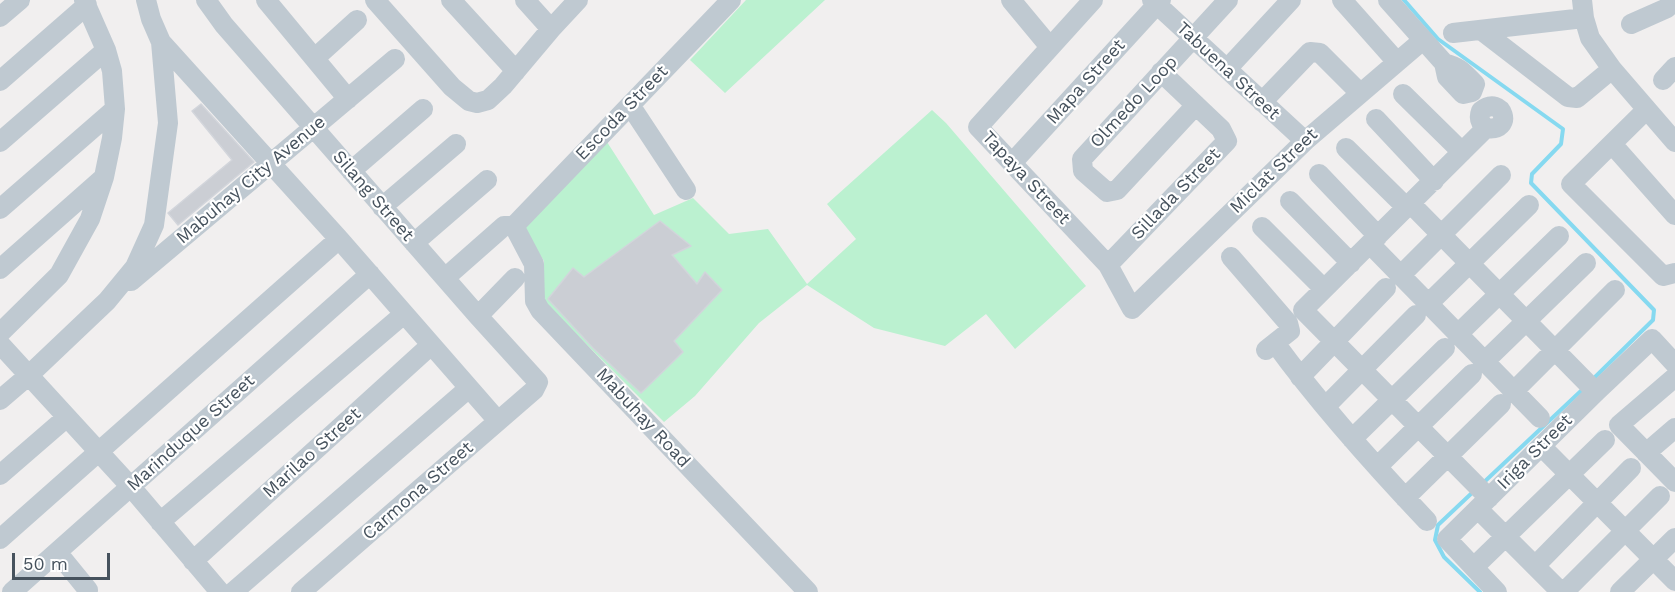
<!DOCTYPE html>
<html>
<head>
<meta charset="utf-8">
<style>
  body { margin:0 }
  #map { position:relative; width:1675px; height:592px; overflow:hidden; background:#f1efef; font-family:"Work Sans",sans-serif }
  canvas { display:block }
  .scale { position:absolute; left:12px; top:553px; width:98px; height:27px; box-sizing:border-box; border:3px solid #46525d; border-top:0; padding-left:8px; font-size:18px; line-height:21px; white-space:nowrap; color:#46525d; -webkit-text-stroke:4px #fff; paint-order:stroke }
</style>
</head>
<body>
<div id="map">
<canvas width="1675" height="592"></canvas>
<div class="scale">50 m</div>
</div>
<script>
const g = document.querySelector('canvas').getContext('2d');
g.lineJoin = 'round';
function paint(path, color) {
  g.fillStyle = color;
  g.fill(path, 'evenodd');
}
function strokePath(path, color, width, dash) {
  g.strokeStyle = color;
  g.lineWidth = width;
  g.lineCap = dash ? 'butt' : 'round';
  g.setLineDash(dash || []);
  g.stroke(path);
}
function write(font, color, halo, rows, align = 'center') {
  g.font = font + ' "Work Sans",sans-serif';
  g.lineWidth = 4.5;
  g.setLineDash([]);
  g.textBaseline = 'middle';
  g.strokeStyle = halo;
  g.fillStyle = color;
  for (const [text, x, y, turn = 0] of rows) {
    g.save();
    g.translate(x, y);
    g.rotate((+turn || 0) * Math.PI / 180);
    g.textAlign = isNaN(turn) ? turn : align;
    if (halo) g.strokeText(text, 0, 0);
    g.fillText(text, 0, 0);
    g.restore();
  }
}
paint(new Path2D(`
  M746,0H825L725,93L690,60Z
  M932,110L946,123L1086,286L1015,349L986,314L945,346L874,328L807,285L759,323L695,396L664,422L545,303L542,282L544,261L522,228L607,142L654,215L693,198L729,234L768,229L807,284L856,239L827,204Z`), '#bbf1d0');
strokePath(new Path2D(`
  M1404,0L1438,39L1563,129L1561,144L1532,174L1531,183L1654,310L1653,320L1593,379
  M1482,484L1583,389
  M1474,491L1438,525L1435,540L1444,557L1480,592`), '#86d9f0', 4);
const building = new Path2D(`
  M201,104L254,162L178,225L168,213L232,160L192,111Z
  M660,221L691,246L672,255L697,284L705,272L722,290L674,341L683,352L641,393L593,348L548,299L573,268L584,277Z`);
paint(building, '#cbced4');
strokePath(building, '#d2d5db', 1.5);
strokePath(new Path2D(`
  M206,0L224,25L478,316L538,382L534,390L301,592
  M266,0L348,99
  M375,0L452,87L469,101L477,103L488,100L503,86L551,29
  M451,0L516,71
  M525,0L551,29L578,0
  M1011,0L1050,47
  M1093,0L978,127L1108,265L1132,309L1305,141L1423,40
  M1152,0L1305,141
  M1342,0L1397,62
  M1388,0L1444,63L1447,77L1463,94L1472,92
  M1582,0L1584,18L1590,38L1612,69L1675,142
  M0,17L20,0
  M1631,24L1667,8L1675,0
  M1481,30L1568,97L1577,98L1612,69
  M1453,33L1584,18
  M161,42L339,239L498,421
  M315,58L357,20
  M1444,63C1461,68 1462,71 1475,84L1472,92
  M1227,69L1291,0
  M1663,80L1675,67
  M0,81L87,5
  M1403,94L1462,152
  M1262,102L1310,52L1320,53L1360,93
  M630,105L686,190
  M1196,105L1117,190L1107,192L1083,171L1082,159L1228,0
  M1646,110L1571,184L1663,276L1675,273
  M1376,119L1434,181
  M1486,128C1480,123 1478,119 1481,111C1503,93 1515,133 1486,128L1303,310L1489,498
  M0,142L106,50
  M1612,144L1675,215
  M1346,148L1407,208
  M1012,163L1161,0
  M351,171L423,109
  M1319,174L1378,236
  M1290,201L1351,263
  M1411,204L1596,392
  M382,207L456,144
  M0,209L115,109
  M514,226L534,264L535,301L540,310L808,592
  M514,226L731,0
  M1262,227L1324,289
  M414,243L487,180
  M1370,244L1540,418
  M1231,257L1288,323L1290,331L1266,350
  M1108,265L1227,141L1221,129L1161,72
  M0,269L102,179
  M1401,275L1501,175
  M445,278L504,226H514
  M131,281L395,59
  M1429,303L1529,205
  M478,316L515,278
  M0,333L59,275L90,219L104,177L112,138L115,109L112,71L106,50L84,0
  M1458,334L1559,236
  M1275,343C1321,406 1373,464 1427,521
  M0,344L131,487L220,592
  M1485,361L1586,263
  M1300,377L1386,288
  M1675,377L1619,425L1675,482
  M1514,391L1615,290
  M0,400L28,376L107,301L135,267L154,225L168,123L161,42L151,19L146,0
  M1325,407L1416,315
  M1352,439L1445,348
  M1541,446L1675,581
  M1646,453L1675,428
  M1377,467L1472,374
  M0,475L67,417
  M1405,498L1501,404
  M1478,509L1561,592
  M160,522L404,314
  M0,539L339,239
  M57,552L88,590
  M193,561L431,345
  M1535,566L1631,468
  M1474,567L1605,440
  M12,592L370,274
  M233,592L469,388
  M1497,592L1447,539L1596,392L1652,339L1675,364
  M1564,592L1660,496
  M1620,592L1675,538`), '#bfc9d1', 20);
write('18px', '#46525d', '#fff', [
  ["Tabuena Street",1228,71,43],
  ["Mapa Street",1086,82,-48],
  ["Olmedo Loop",1134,102,-47],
  ["Escoda Street",622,113,-46],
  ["Miclat Street",1274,171,-44],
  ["Tapaya Street",1026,178,47],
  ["Mabuhay City Avenue",251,180,-40],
  ["Sillada Street",1176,194,-46],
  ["Silang Street",373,196,49],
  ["Mabuhay Road",643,418,47],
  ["Marinduque Street",191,433,-42],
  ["Iriga Street",1535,452,-45],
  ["Marilao Street",312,453,-42],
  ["Carmona Street",418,491,-41]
]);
</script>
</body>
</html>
